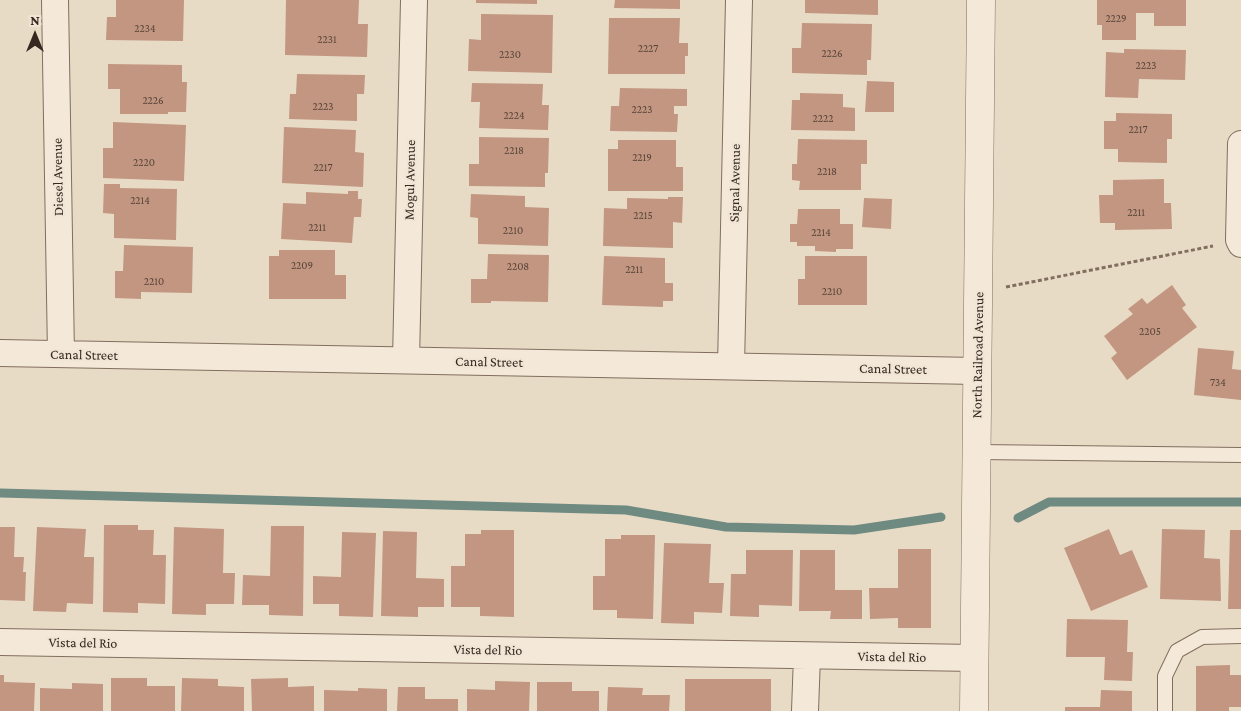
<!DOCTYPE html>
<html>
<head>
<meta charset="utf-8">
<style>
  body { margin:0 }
  #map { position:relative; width:1241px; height:711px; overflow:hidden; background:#e8dbc6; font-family:"Crimson Pro",serif }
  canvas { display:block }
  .north { position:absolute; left:10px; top:10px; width:50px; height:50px; -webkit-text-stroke:4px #f1e6d5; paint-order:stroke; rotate:0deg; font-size:14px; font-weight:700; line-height:20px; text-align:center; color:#342820 }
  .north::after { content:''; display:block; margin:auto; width:18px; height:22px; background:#342820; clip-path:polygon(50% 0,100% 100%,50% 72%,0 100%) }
</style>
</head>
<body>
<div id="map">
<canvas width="1241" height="711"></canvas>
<div class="north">N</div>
</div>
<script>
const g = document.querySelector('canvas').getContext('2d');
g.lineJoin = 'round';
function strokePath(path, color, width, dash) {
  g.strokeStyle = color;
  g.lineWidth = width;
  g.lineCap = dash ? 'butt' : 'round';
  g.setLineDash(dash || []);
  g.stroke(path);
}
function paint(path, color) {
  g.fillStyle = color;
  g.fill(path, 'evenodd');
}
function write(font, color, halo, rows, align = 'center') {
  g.font = font + ' "Crimson Pro",serif';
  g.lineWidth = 4.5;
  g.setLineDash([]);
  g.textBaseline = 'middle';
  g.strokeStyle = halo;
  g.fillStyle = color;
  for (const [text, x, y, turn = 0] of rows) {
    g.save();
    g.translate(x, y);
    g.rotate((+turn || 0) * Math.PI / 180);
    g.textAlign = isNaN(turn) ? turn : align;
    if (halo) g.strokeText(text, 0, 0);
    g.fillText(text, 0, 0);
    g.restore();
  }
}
strokePath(new Path2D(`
  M0,493L626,510L726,527L854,530L941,517
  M1018,518L1049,502H1241`), '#6f8a81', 9);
paint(new Path2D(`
  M116,0H184L183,41L106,40L107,17H116Z
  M286,0H359L358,24H368L367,57L285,55Z
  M476,0H537V4L476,3Z
  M615,0H680V9L614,8Z
  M805,0H878V15L805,13Z
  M1097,0H1186V26H1154V13H1136V40H1102V25H1097Z
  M481,14L553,15L552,73L468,71L469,39L481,40Z
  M609,18H680L679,43H688V56H685V74H608Z
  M802,23L872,24L871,60H867V75L792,73V48H801Z
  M1124,49L1186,50L1185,80L1139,79L1138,98L1105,97L1106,52L1124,53Z
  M108,64L182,65V82H187L186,112H168V114H120V89H108Z
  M297,74L365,75L364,94H357V121L289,119L290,94H296Z
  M867,81L894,82V112H865Z
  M472,83L543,84L542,105H549L548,130L479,128L480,102H471Z
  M620,88L687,89V106H674V114H678L677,132L610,131L611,106H619Z
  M800,93L843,94V107L855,108V131L791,130L792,100H800Z
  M1116,113L1172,114V139H1167V163L1118,162V149H1104V121H1116Z
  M113,122L186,125L184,181L103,178V148H113Z
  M284,127L356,130L355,152L364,153L363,187L282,183Z
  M479,137L549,138L548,173H545V187L469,186V164H479Z
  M798,139L867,140V164H861V190H799L800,181L792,180V164H797Z
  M618,140H676V167H683V191H608V149H618Z
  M1164,179V203H1171L1172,229L1115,230V223H1100L1099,195H1113V180Z
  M104,184H120V188L177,189L176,240L114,238V214L103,213Z
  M348,191H358V199H362L361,217H354L352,243L281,239L283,203L306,204V192L348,194Z
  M471,194L525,196V207L549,208L548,246L478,244V218L470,217Z
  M668,197H683L682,223L673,222V248L603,246L604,208L627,209V198L668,199Z
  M864,198L892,199L891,229L862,227Z
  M798,209H840V224H853V249H836V252L815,251V246H797V242H790V224H797Z
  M124,245L193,247L192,293L141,292V299L115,298V271H123Z
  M279,250H335V275H346V299H269V256H279Z
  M488,254L549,255L548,302L491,301V303H471V279H487Z
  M604,256L665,258V283H673V301H663V307L602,305Z
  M805,256H867V305H798V279H805Z
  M1172,285L1186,305L1182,308L1197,327L1127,380L1111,358L1117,353L1104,336L1133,314L1128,309L1142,298L1147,304Z
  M1198,348L1234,351L1232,369L1241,370V400L1194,395Z
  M104,525H138V530H154L153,555H166L165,604L138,603V613L103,612Z
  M271,526H304L303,616L269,615V605H242L243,575L270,576Z
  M0,527H15L14,557H24L23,572H26L25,601L0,600Z
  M37,527L86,529L84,557H94L93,604L67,603L66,612L33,611Z
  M174,527L224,529L223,573H235L234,604H206V615L172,614Z
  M1109,529L1120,555L1132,550L1148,587L1091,611L1064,548Z
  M1162,529L1205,530L1204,558L1220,559L1221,601L1160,599Z
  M481,530H514V617L480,616V607H451V566H465V534H481Z
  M1230,530H1241V609H1228Z
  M383,531L417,532L416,578L444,579V607H418V617L381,616Z
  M342,532L376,533L373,617L339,616V604H313V576L341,577Z
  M621,535H655L653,619L617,618V610H593V576H605V539H621Z
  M664,543L711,544L709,583H724L722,613L694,612V624L661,623Z
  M898,549H931V628H898V618L870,619L869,588H898Z
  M746,550H793L792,606L759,605V617L730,616L731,574H746Z
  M800,550H835V590H862V619H830L831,611H799Z
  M1067,619L1128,620L1127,652H1133L1132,681L1104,680L1105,657H1066Z
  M1230,665V675H1241V707H1229V711H1196V666Z
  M0,675H4V682L35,683L34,711H0Z
  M111,678H147V686H175V711H111Z
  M182,678L218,679V686L244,687V711H181Z
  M288,678V687L314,686V711H252L251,679Z
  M685,679H771V711H685Z
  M495,681L530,682L529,711H467V689L495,690Z
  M537,682H572V691H599V711H537Z
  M72,683L103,684V711H40V688L72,689Z
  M398,687H425V699H458V711H397Z
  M608,687L643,688L642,695H670L669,711H607Z
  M358,688L387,689V711H324V690L358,691Z
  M1101,690L1132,691V711H1065V707H1100Z`), '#c29680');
const service = new Path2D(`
  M977,452L1241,455
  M1165,711V676L1177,651L1202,637L1241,636`);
const minor = new Path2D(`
  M55,0L61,354
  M1241,144L1239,240L1241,244
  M0,353L977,371
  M406,360L414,0
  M731,366L739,0
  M0,642L975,658
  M805,711L807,656`);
const tertiary = new Path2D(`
  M974,711L981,0`);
strokePath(service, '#816e5e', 16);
strokePath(minor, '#816e5e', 28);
strokePath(tertiary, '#816e5e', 29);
strokePath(new Path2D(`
  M1006,287L1213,246`), '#816e5e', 3, [4, 2.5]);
strokePath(service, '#f4e9d8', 14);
strokePath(minor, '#f4e9d8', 26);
strokePath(tertiary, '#f4e9d8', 28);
write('11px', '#584438', null, [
  ["2229",1116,19],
  ["2234",145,29],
  ["2231",327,40],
  ["2227",648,49],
  ["2226",832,54],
  ["2230",510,55],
  ["2223",1146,66],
  ["2226",153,101],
  ["2223",323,107],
  ["2223",642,110],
  ["2224",514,116],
  ["2222",823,119],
  ["2217",1138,130],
  ["2218",514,151],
  ["2219",642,158],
  ["2220",144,163],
  ["2217",323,168],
  ["2218",827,172],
  ["2214",140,201],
  ["2211",1136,213],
  ["2215",643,216],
  ["2211",317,228],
  ["2210",513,231],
  ["2214",821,233],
  ["2209",302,266],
  ["2208",518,267],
  ["2211",634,270],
  ["2210",154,282],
  ["2210",832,292],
  ["2205",1150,332],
  ["734",1218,383]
]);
write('14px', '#342820', '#f1e6d5', [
  ["Diesel Avenue",58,177,-91],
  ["Mogul Avenue",410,180,-89],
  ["Signal Avenue",735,183,-89],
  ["Canal Street",84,355,1],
  ["North Railroad Avenue",978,355,-89],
  ["Canal Street",489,362,1],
  ["Canal Street",893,369,1],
  ["Vista del Rio",83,643,1],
  ["Vista del Rio",488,650,1],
  ["Vista del Rio",892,657,1]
]);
</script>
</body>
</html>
